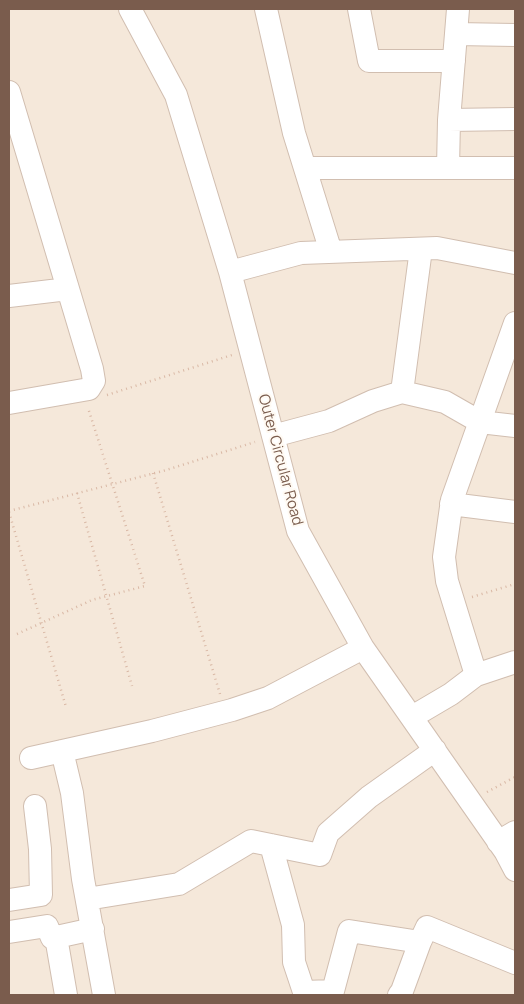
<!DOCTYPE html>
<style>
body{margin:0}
#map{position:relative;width:524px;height:1004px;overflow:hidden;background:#fdf6ec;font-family:Manrope,sans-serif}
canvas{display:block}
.frame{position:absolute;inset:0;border:10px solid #7a5c4d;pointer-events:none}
</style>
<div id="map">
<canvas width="524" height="1004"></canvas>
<div class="frame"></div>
</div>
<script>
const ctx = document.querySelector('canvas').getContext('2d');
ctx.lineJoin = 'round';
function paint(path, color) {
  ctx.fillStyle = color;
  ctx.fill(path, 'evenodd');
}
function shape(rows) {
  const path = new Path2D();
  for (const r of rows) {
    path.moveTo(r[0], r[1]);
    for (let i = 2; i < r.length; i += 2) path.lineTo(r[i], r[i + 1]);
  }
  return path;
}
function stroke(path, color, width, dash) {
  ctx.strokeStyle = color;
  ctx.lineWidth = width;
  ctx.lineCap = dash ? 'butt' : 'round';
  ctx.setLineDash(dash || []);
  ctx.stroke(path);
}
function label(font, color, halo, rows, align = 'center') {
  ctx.font = font + ' Manrope,sans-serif';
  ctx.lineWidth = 4;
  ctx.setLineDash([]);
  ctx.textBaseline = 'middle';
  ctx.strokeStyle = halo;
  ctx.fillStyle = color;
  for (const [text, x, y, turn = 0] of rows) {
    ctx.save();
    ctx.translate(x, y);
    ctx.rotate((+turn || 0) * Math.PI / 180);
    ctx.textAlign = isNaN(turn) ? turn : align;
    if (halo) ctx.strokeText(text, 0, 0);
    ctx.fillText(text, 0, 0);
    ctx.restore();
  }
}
paint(shape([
 [9,9,515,9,515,995,9,995]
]), '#f5e8da');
const minor = shape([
 [130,9,176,95,230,272,298,531,363,648,505,851,515,870],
 [266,9,294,133,331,252],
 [359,9,369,61,454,61],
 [456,34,515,35],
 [9,92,92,369,94,381,89,389,9,403],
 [449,120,515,119],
 [305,168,515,168],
 [448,168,449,120,458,9],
 [230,272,301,253,437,248,515,263],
 [9,296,68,289],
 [402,392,421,249],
 [273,436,329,421,373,401,402,392,445,402,480,422,515,426],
 [451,504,515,512],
 [476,675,447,581,444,557,452,500,515,323],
 [412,717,451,694,476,675,515,662],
 [62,751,72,793,83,879,104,995],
 [31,758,152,731,232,710,268,698,363,648],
 [498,842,515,832],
 [271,845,293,925,294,962,304,992,333,991,349,931,420,942,427,927,515,963],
 [87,899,179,884,251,841,320,855,328,833,369,797,435,750],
 [9,900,41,895,40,849,35,806],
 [9,932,47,926,52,938,93,929],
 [56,937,66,995],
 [399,995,402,991,420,942]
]);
stroke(minor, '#d1beb0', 24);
stroke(shape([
 [107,395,232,355],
 [153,473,220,694],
 [77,493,132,686],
 [9,511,163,471,255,442],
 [9,512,66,707],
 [472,597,515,584],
 [17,634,92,600,145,586,88,408],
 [487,792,515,777]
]), '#d9b8a5', 2.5, [1, 4]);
stroke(minor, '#fff', 22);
label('15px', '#7a5c4d', '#fffaf3', [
 ["Outer Circular Road",280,460,75]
]);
</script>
